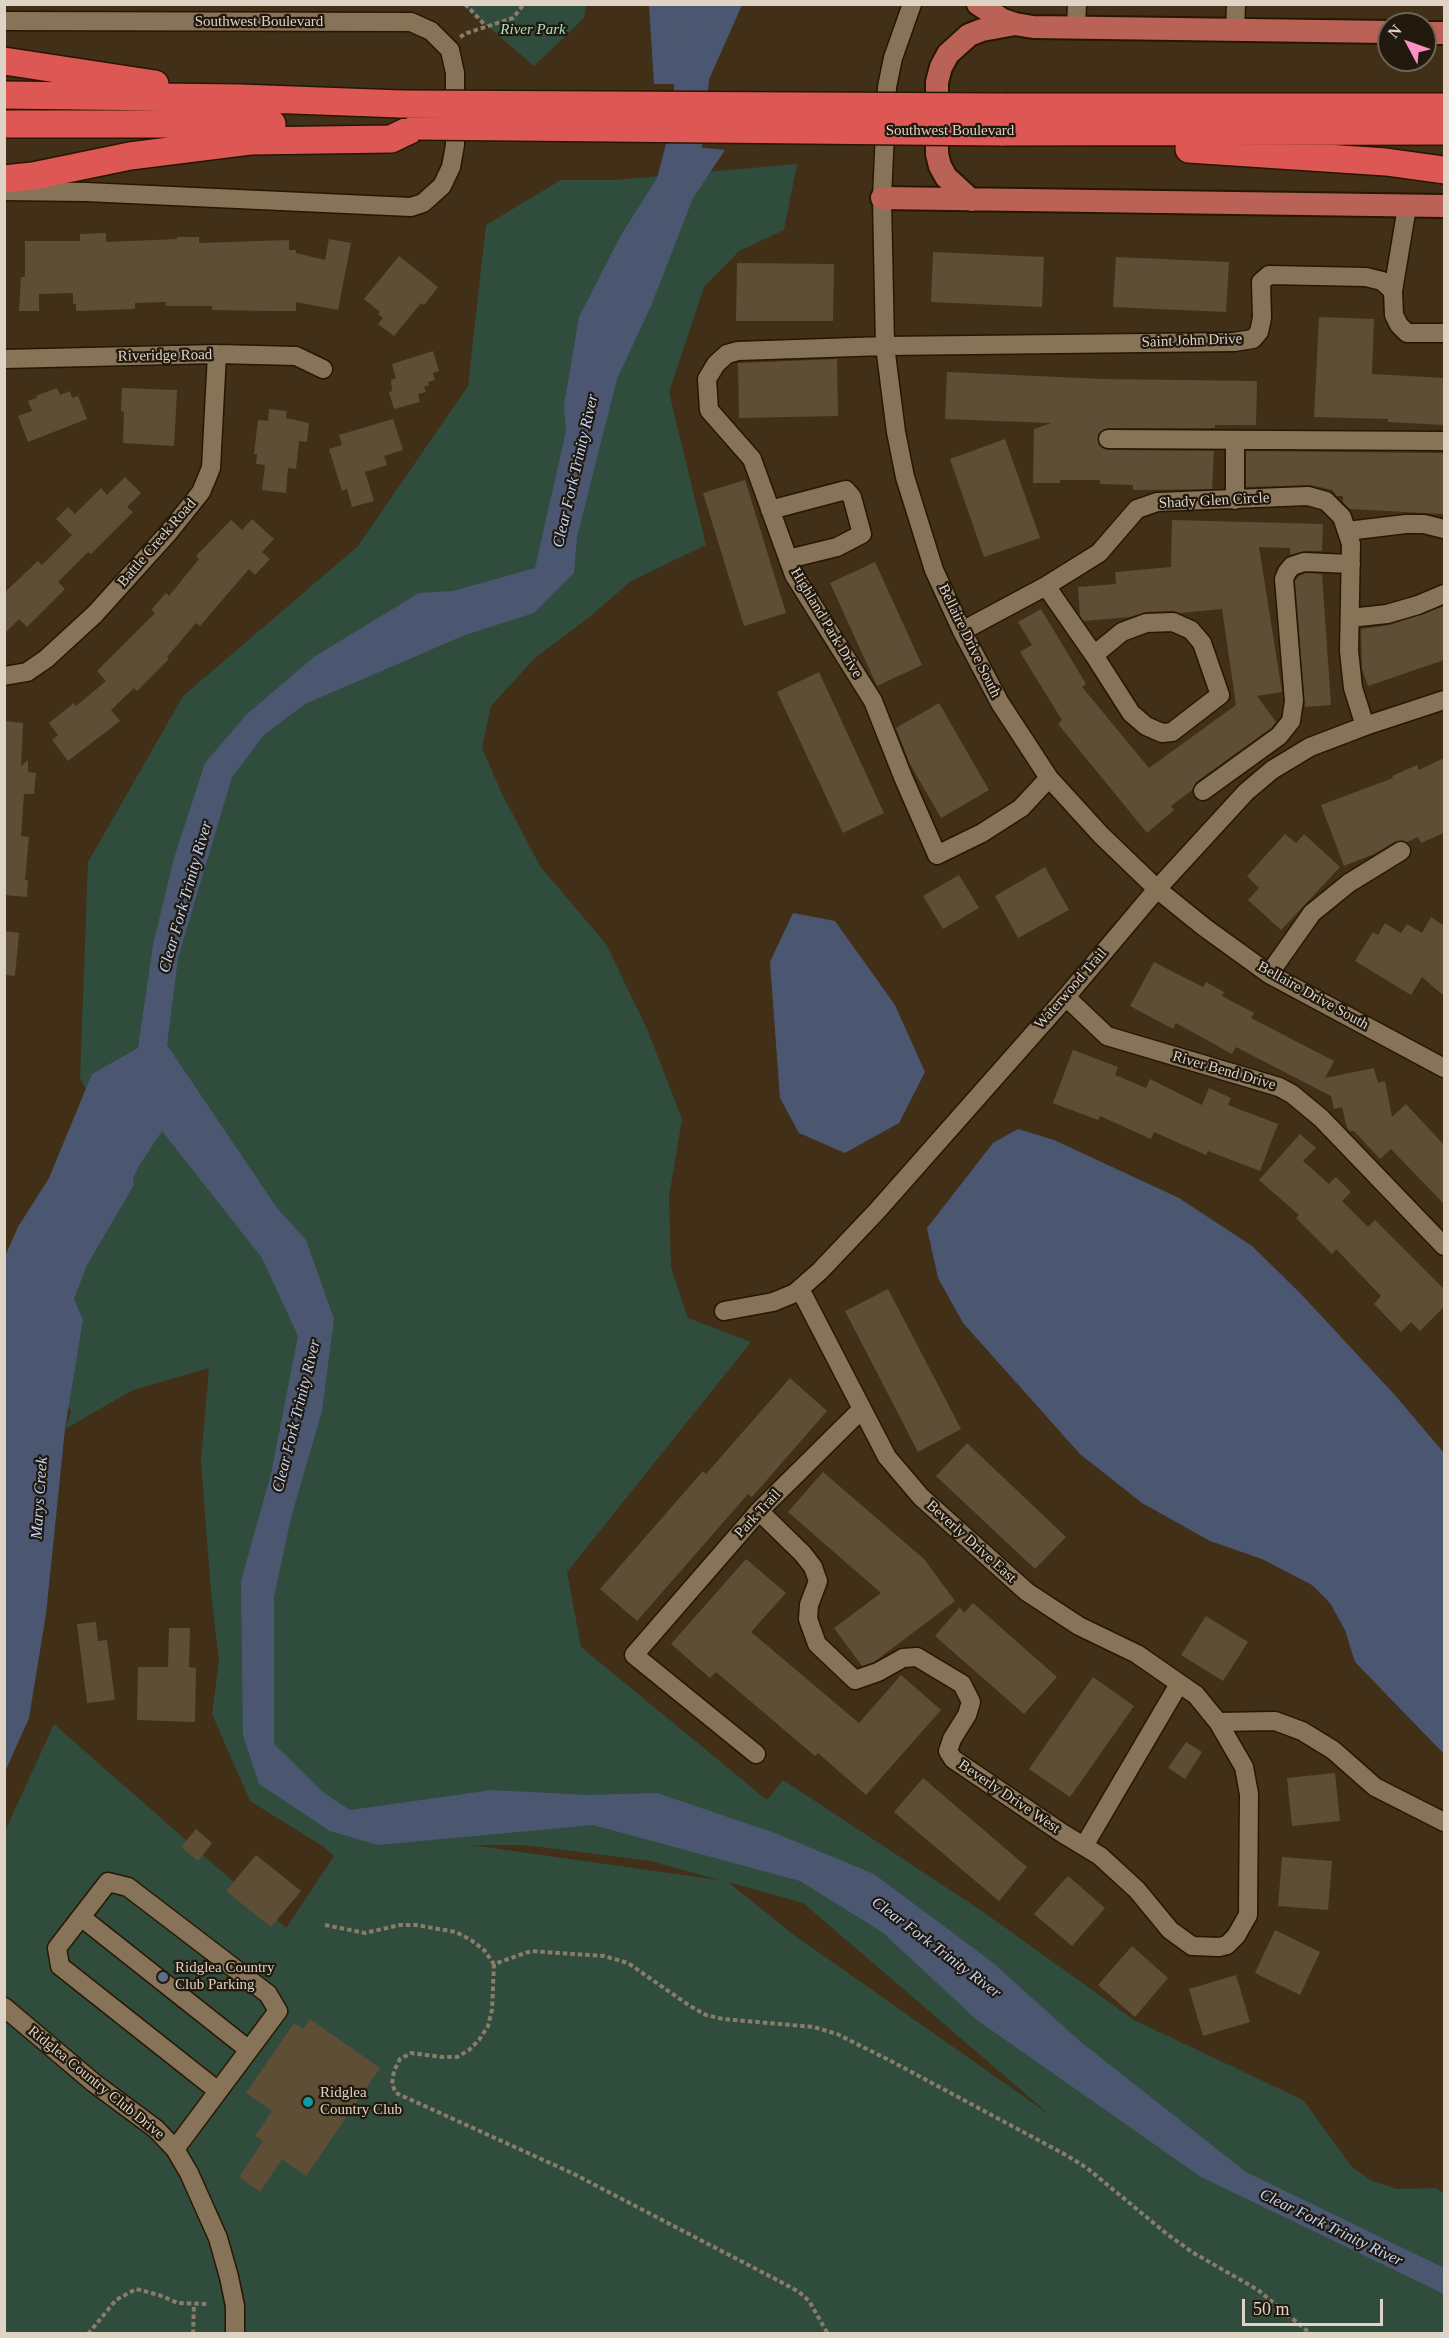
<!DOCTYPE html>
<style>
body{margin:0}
#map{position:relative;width:1449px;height:2338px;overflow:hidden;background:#412f17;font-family:Georgia,serif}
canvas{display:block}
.frame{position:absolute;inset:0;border:6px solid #ded3c5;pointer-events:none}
.north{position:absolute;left:1377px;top:12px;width:60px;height:60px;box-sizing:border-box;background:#21190e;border:2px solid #6d6357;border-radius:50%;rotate:311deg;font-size:16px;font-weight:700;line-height:24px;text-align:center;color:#ded3c5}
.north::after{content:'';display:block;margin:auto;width:21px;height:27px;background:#fb8fc6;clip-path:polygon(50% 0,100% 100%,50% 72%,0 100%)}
.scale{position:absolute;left:1242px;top:2299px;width:141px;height:27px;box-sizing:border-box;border:3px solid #ded3c5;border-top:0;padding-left:8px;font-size:18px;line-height:21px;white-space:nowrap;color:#ded3c5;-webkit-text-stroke:4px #21190e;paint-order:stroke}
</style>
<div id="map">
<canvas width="1449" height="2338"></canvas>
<div class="frame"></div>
<div class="north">N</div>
<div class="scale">50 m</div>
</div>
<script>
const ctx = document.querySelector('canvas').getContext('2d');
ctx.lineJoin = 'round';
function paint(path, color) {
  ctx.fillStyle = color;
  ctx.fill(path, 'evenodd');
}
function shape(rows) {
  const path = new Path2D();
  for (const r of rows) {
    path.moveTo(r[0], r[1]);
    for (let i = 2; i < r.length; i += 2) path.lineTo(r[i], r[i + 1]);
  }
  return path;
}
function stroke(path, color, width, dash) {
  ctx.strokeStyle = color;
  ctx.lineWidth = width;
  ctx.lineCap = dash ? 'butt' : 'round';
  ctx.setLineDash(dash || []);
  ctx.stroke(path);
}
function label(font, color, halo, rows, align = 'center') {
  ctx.font = font + ' Georgia,serif';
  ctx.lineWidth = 4.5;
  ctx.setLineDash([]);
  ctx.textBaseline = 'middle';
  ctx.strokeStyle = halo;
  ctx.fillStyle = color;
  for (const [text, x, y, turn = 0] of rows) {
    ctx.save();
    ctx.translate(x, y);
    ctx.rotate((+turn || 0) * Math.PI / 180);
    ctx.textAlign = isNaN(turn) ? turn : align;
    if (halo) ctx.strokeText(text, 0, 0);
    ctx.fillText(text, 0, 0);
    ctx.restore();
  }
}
paint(shape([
 [463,5,586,5,584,18,534,66],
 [797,164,784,230,739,251,704,287,669,392,706,545,631,581,592,615,535,658,491,706,482,748,502,794,540,866,606,944,648,1031,682,1119,669,1197,671,1267,688,1318,751,1342,567,1572,581,1647,767,1800,783,1780,982,1911,1134,2020,1303,2100,1352,2167,1372,2181,1397,2189,1436,2188,1444,2193,1444,2333,5,2334,5,1831,54,1724,286,1928,334,1856,324,1847,250,1801,212,1714,219,1662,211,1592,201,1461,209,1368,133,1390,65,1429,71,1411,45,1375,125,1164,80,1078,88,862,183,696,358,546,468,386,486,225,561,180,615,180],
 [471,1845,524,1845,651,1861,719,1880],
 [728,1882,803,1903,1050,2115,794,1935]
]), '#304c3d');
paint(shape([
 [649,5,742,5,707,84,654,84],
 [666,144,725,150,693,198,651,306,617,379,577,537,574,573,534,613,465,635,305,704,264,735,232,777,178,958,167,1045,277,1208,306,1240,334,1319,322,1411,291,1518,274,1597,274,1744,324,1793,350,1810,492,1790,587,1795,657,1793,775,1833,874,1874,992,1962,1082,2043,1246,2172,1444,2268,1444,2294,1201,2177,977,2020,882,1932,800,1881,593,1825,378,1845,330,1831,259,1784,243,1735,241,1581,271,1474,298,1336,262,1258,162,1131,139,1166,133,1178,134,1185,87,1265,74,1299,83,1320,65,1429,46,1614,29,1718,5,1772,5,1256,18,1227,49,1178,92,1074,138,1048,153,945,174,858,205,763,246,715,314,657,419,593,453,591,535,568,566,431,564,405,579,317,621,235,657,178],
 [793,913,835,921,895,1005,925,1072,899,1123,845,1153,799,1133,780,1098,770,962],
 [1018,1129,1054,1140,1179,1198,1252,1246,1300,1293,1394,1394,1444,1453,1444,1754,1355,1662,1345,1630,1330,1603,1312,1585,1262,1559,1210,1541,1142,1503,1080,1454,963,1323,938,1278,927,1228,993,1143]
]), '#4b5770');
stroke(shape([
 [673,192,682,173,700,4]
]), '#4b5770', 34);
paint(shape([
 [106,233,106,242,177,239,177,237,199,237,199,243,289,240,289,250,296,250,296,253,325,260,329,239,351,243,338,310,296,302,296,311,272,311,212,310,212,306,166,306,166,302,135,303,135,309,76,311,76,304,73,304,73,293,39,294,39,311,19,311,21,277,25,277,25,241,80,241,80,234],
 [933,252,1044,257,1042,307,931,302],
 [399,256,438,287,424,305,421,303,394,336,378,324,383,318,378,314,380,312,364,299],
 [1116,257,1229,262,1226,312,1113,307],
 [737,263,834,264,833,321,736,321],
 [1319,317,1374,319,1372,374,1444,378,1444,425,1388,422,1388,419,1314,417],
 [433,351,439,371,433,373,435,380,428,382,429,385,424,387,426,392,418,394,420,402,394,409,389,392,392,391,391,380,396,378,392,364],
 [837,359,838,416,739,418,738,363],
 [947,372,1103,379,1257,381,1256,425,1215,425,1215,428,1108,428,1098,434,1099,445,1108,450,1214,451,1212,489,1133,490,1133,485,1100,484,1100,480,1060,480,1060,483,1033,483,1034,429,1051,423,945,419],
 [57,388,60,395,70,391,72,398,78,396,87,419,28,442,18,416,32,411,28,401,37,398,36,396],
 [122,388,177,390,174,446,123,443,124,412,121,411],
 [269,409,287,411,286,418,309,423,307,442,299,441,296,469,288,468,286,493,262,490,265,465,256,464,257,454,254,454,258,420,268,421],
 [393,419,403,450,384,456,387,465,365,472,374,501,352,507,347,489,342,491,329,449,342,445,339,435],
 [1005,439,1040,538,984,557,950,459],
 [1246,451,1444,453,1443,514,1350,509,1343,502,1343,496,1337,496,1332,490,1311,485,1246,487],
 [125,477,141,493,127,507,133,512,91,554,88,552,58,582,65,589,27,627,19,619,4,634,4,593,38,561,42,565,72,535,56,519,68,507,75,514,101,488,107,495],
 [745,480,786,613,744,626,703,493],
 [252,519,274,539,262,552,270,559,255,575,249,569,200,626,196,623,167,657,169,659,137,691,134,688,111,710,120,721,68,761,52,740,58,735,49,723,74,703,76,706,106,681,97,671,155,613,151,610,166,593,169,596,199,559,196,556,231,520,242,530],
 [1172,520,1323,524,1322,551,1304,551,1290,555,1290,548,1259,547,1282,692,1257,696,1276,722,1271,728,1196,782,1192,790,1171,806,1174,810,1147,833,1058,724,1062,720,1020,652,1032,645,1018,622,1041,609,1086,684,1082,687,1149,768,1236,705,1222,609,1180,613,1173,611,1146,612,1129,617,1084,621,1080,616,1078,587,1116,584,1115,572,1171,567],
 [875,562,922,665,877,686,830,583],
 [1306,573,1322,574,1331,705,1305,707,1295,581,1299,576],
 [1444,606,1444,660,1368,686,1362,669,1361,629,1390,625],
 [819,672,884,813,843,833,777,692],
 [939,703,989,790,941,818,910,764,896,728],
 [4,721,23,723,21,766,28,760,28,772,36,773,34,794,24,794,21,836,29,837,25,880,28,880,27,897,4,895],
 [1444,758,1444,833,1421,843,1418,837,1407,842,1396,841,1374,854,1344,866,1321,805,1393,778,1392,776,1417,765,1419,770],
 [1285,834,1296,843,1304,834,1340,867,1281,930,1248,900,1259,888,1247,876],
 [1045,867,1069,910,1018,938,995,896],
 [959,875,979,908,943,929,923,896],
 [1431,917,1444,926,1444,996,1422,977,1411,995,1355,961,1373,932,1378,935,1385,923,1401,933,1407,924,1422,933],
 [4,931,19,933,15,976,4,975],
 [1154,962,1203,987,1206,982,1224,992,1222,996,1254,1013,1251,1018,1334,1061,1325,1078,1374,1068,1378,1083,1385,1081,1392,1117,1406,1104,1444,1145,1444,1204,1391,1149,1380,1159,1354,1131,1350,1131,1347,1128,1342,1107,1334,1109,1331,1096,1236,1047,1232,1054,1176,1023,1173,1029,1130,1006],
 [1073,1050,1118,1067,1115,1075,1146,1088,1150,1079,1202,1105,1209,1088,1231,1098,1228,1105,1278,1124,1260,1171,1208,1151,1206,1155,1154,1132,1151,1139,1100,1116,1098,1120,1053,1103],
 [1300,1134,1316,1148,1303,1161,1329,1184,1336,1177,1351,1192,1342,1201,1368,1227,1375,1220,1444,1289,1444,1307,1420,1331,1411,1322,1401,1332,1374,1304,1381,1296,1336,1249,1332,1254,1296,1218,1299,1215,1259,1180],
 [888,1289,961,1429,918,1452,845,1311],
 [790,1378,827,1411,752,1497,748,1494,637,1621,600,1589,703,1471,706,1474],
 [967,1443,1066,1537,1035,1569,936,1476],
 [823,1472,924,1559,955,1601,874,1662,862,1666,834,1628,881,1593,788,1512],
 [746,1559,786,1593,751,1632,859,1723,901,1675,941,1710,866,1795,818,1753,815,1756,716,1672,710,1678,671,1644],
 [973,1603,1057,1677,1024,1714,935,1636,960,1607,964,1613],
 [1206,1616,1248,1642,1223,1681,1181,1655],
 [96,1622,98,1641,107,1640,115,1700,87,1703,77,1624],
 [169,1628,190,1628,189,1667,196,1668,195,1722,137,1720,138,1667,168,1667],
 [1093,1677,1134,1706,1070,1797,1029,1769],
 [1186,1742,1202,1752,1185,1779,1168,1768],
 [1335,1773,1340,1821,1292,1826,1287,1778],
 [923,1778,1027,1867,999,1901,894,1812],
 [196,1829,212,1843,198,1861,181,1847],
 [256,1855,301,1891,271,1927,226,1891],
 [1282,1857,1332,1861,1328,1910,1278,1906],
 [1068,1876,1105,1908,1072,1946,1034,1914],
 [1275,1930,1320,1952,1300,1995,1255,1973],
 [1132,1946,1168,1978,1135,2017,1098,1985],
 [1236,1975,1250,2022,1203,2036,1189,1989],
 [310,2019,380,2068,306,2176,282,2159,260,2192,239,2177,263,2141,255,2136,272,2111,246,2093,294,2023,303,2029]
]), '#5f4e36');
const minor = shape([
 [912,4,893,58,887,87,882,198,885,346,896,432,905,477,934,570,962,631,1000,703,1049,778,1101,835,1157,889,1204,927,1269,974,1444,1068],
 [4,21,411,22,431,31,450,50,455,73,455,145,451,167,442,186,423,203,411,207,86,192,4,191],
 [1076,28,1077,4],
 [1235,31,1236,4],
 [1393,291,1407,207],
 [4,359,217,354,296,356,323,369],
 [1108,439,1444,441],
 [1235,440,1235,500],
 [770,510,846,490,852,497,862,534,837,547,788,559],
 [1347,531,1406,524,1424,524,1444,529],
 [1046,586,1094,655],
 [1350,618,1387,614,1418,605,1444,594],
 [1173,622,1191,630,1202,643,1220,695,1172,732,1162,733,1146,726,1131,713,1094,655,1122,632,1146,623,1173,622],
 [962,631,1046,586,1099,553,1137,509,1157,502,1308,496,1326,501,1342,517,1351,544,1349,651,1353,688,1365,726],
 [4,676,27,672,46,659,95,614,169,532,201,492,211,468,217,354],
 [1049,778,1021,808,982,833,937,855,903,777,873,701,794,575,752,459,709,410,707,379,716,364,727,354,738,351,885,346,1234,342,1253,339,1259,332,1262,318,1261,282,1269,275,1366,277,1382,281,1393,291,1394,315,1399,325,1407,333,1444,333],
 [1203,791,1279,736,1291,721,1294,701,1284,579,1287,572,1292,566,1304,562,1351,564],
 [1269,974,1312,913,1349,883,1401,851],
 [1066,997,1107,1036,1279,1087,1292,1094,1321,1118,1444,1246],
 [724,1311,773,1302,795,1293,820,1271,877,1211,1066,997,1157,889,1246,792,1272,770,1310,747,1365,726,1444,700],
 [759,1511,803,1554,813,1567,818,1581,809,1605,808,1619,817,1644,855,1680,878,1672,903,1658,917,1657,962,1684,971,1702,967,1715,952,1739,948,1751,953,1759,1062,1833,1100,1856,1137,1890,1170,1930,1192,1946,1219,1947,1227,1945,1236,1936,1248,1915,1249,1794,1244,1767,1218,1722,1196,1695,1137,1654,1079,1626,1027,1592,921,1497,887,1457,800,1289],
 [1218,1722,1275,1721,1302,1731,1333,1750,1375,1787,1444,1822],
 [756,1754,634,1655,759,1511,862,1409],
 [1084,1846,1179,1684],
 [81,1917,249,2050],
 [4,2007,94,2083,156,2129,175,2149,189,2173,218,2238,229,2277,235,2306,235,2334],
 [175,2149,278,2011,268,1994,128,1887,108,1882,57,1948,60,1966,218,2091]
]);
const major = shape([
 [978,4,1003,20,1015,24,1033,27,1389,32],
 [1425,33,1444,33],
 [882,198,1444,206],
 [971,200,946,177,940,166,937,154,937,82,941,67,948,54,969,35,982,30,1015,24]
]);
const highway = shape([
 [4,61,155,84],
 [4,95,239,98,401,104],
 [999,107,1444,107],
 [4,124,272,124],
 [1000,132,1444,131],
 [1189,149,1386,162,1444,170],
 [4,179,33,176,130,156,250,141,391,139,418,126]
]);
stroke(minor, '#271700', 21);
stroke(major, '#271700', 26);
stroke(highway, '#271700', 30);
stroke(shape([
 [465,4,486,26],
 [460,37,467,33,513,18,524,4],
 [325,1925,365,1933,400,1925,416,1925,456,1932,471,1940,484,1950,494,1964,531,1951,604,1956,628,1963,690,2006,706,2015,723,2019,814,2027,837,2034,891,2061,1066,2155,1087,2168,1167,2234,1192,2252,1258,2290,1311,2334],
 [494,1964,492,2010,488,2026,479,2040,469,2050,457,2057,441,2057,411,2053,400,2059,394,2071,392,2084,396,2093,572,2173,781,2282,799,2292,809,2301,828,2334],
 [88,2334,116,2300,136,2289,159,2295,178,2303,209,2304],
 [193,2334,194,2305]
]), '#8b7c69', 4, [4.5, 3]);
stroke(minor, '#877358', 18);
stroke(major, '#bb6256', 22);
stroke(highway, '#dd5755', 27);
const highwayBridge = shape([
 [401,104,999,107],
 [418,126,1000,132]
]);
stroke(highwayBridge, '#271700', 30, []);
stroke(highwayBridge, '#dd5755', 27);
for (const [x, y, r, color] of [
 [163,1977,6,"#5c6f8a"],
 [308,2102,6,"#0f9aa8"]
]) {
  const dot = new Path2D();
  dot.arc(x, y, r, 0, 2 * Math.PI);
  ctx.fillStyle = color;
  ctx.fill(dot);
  stroke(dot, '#21190e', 2);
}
label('15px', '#ded3c5', '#21190e', [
 ["Southwest Boulevard",259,22],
 ["Southwest Boulevard",950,131],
 ["Saint John Drive",1192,341,-2],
 ["Riveridge Road",165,356,-1],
 ["Shady Glen Circle",1214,501,-3],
 ["Battle Creek Road",157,543,-49],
 ["Highland Park Drive",826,623,59],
 ["Bellaire Drive South",969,641,64],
 ["Waterwood Trail",1071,989,-49],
 ["Bellaire Drive South",1313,996,29],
 ["River Bend Drive",1224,1071,16],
 ["Park Trail",758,1514,-47],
 ["Beverly Drive East",971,1542,42],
 ["Beverly Drive West",1009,1797,34],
 ["Ridglea Country Club Drive",96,2083,39]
]);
label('italic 15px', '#a9e2c2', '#21190e', [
 ["River Park",533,30]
]);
label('15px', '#ded3c5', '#21190e', [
 ["Ridglea Country",175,1968],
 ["Club Parking",175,1985],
 ["Ridglea",320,2093],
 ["Country Club",320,2110]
], 'left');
label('italic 16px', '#c2d5fd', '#21190e', [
 ["Clear Fork Trinity River",576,471,-77],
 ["Clear Fork Trinity River",186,897,-74],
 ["Clear Fork Trinity River",297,1416,-76],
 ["Marys Creek",40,1498,-86],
 ["Clear Fork Trinity River",936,1948,37],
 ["Clear Fork Trinity River",1331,2228,26]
]);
</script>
